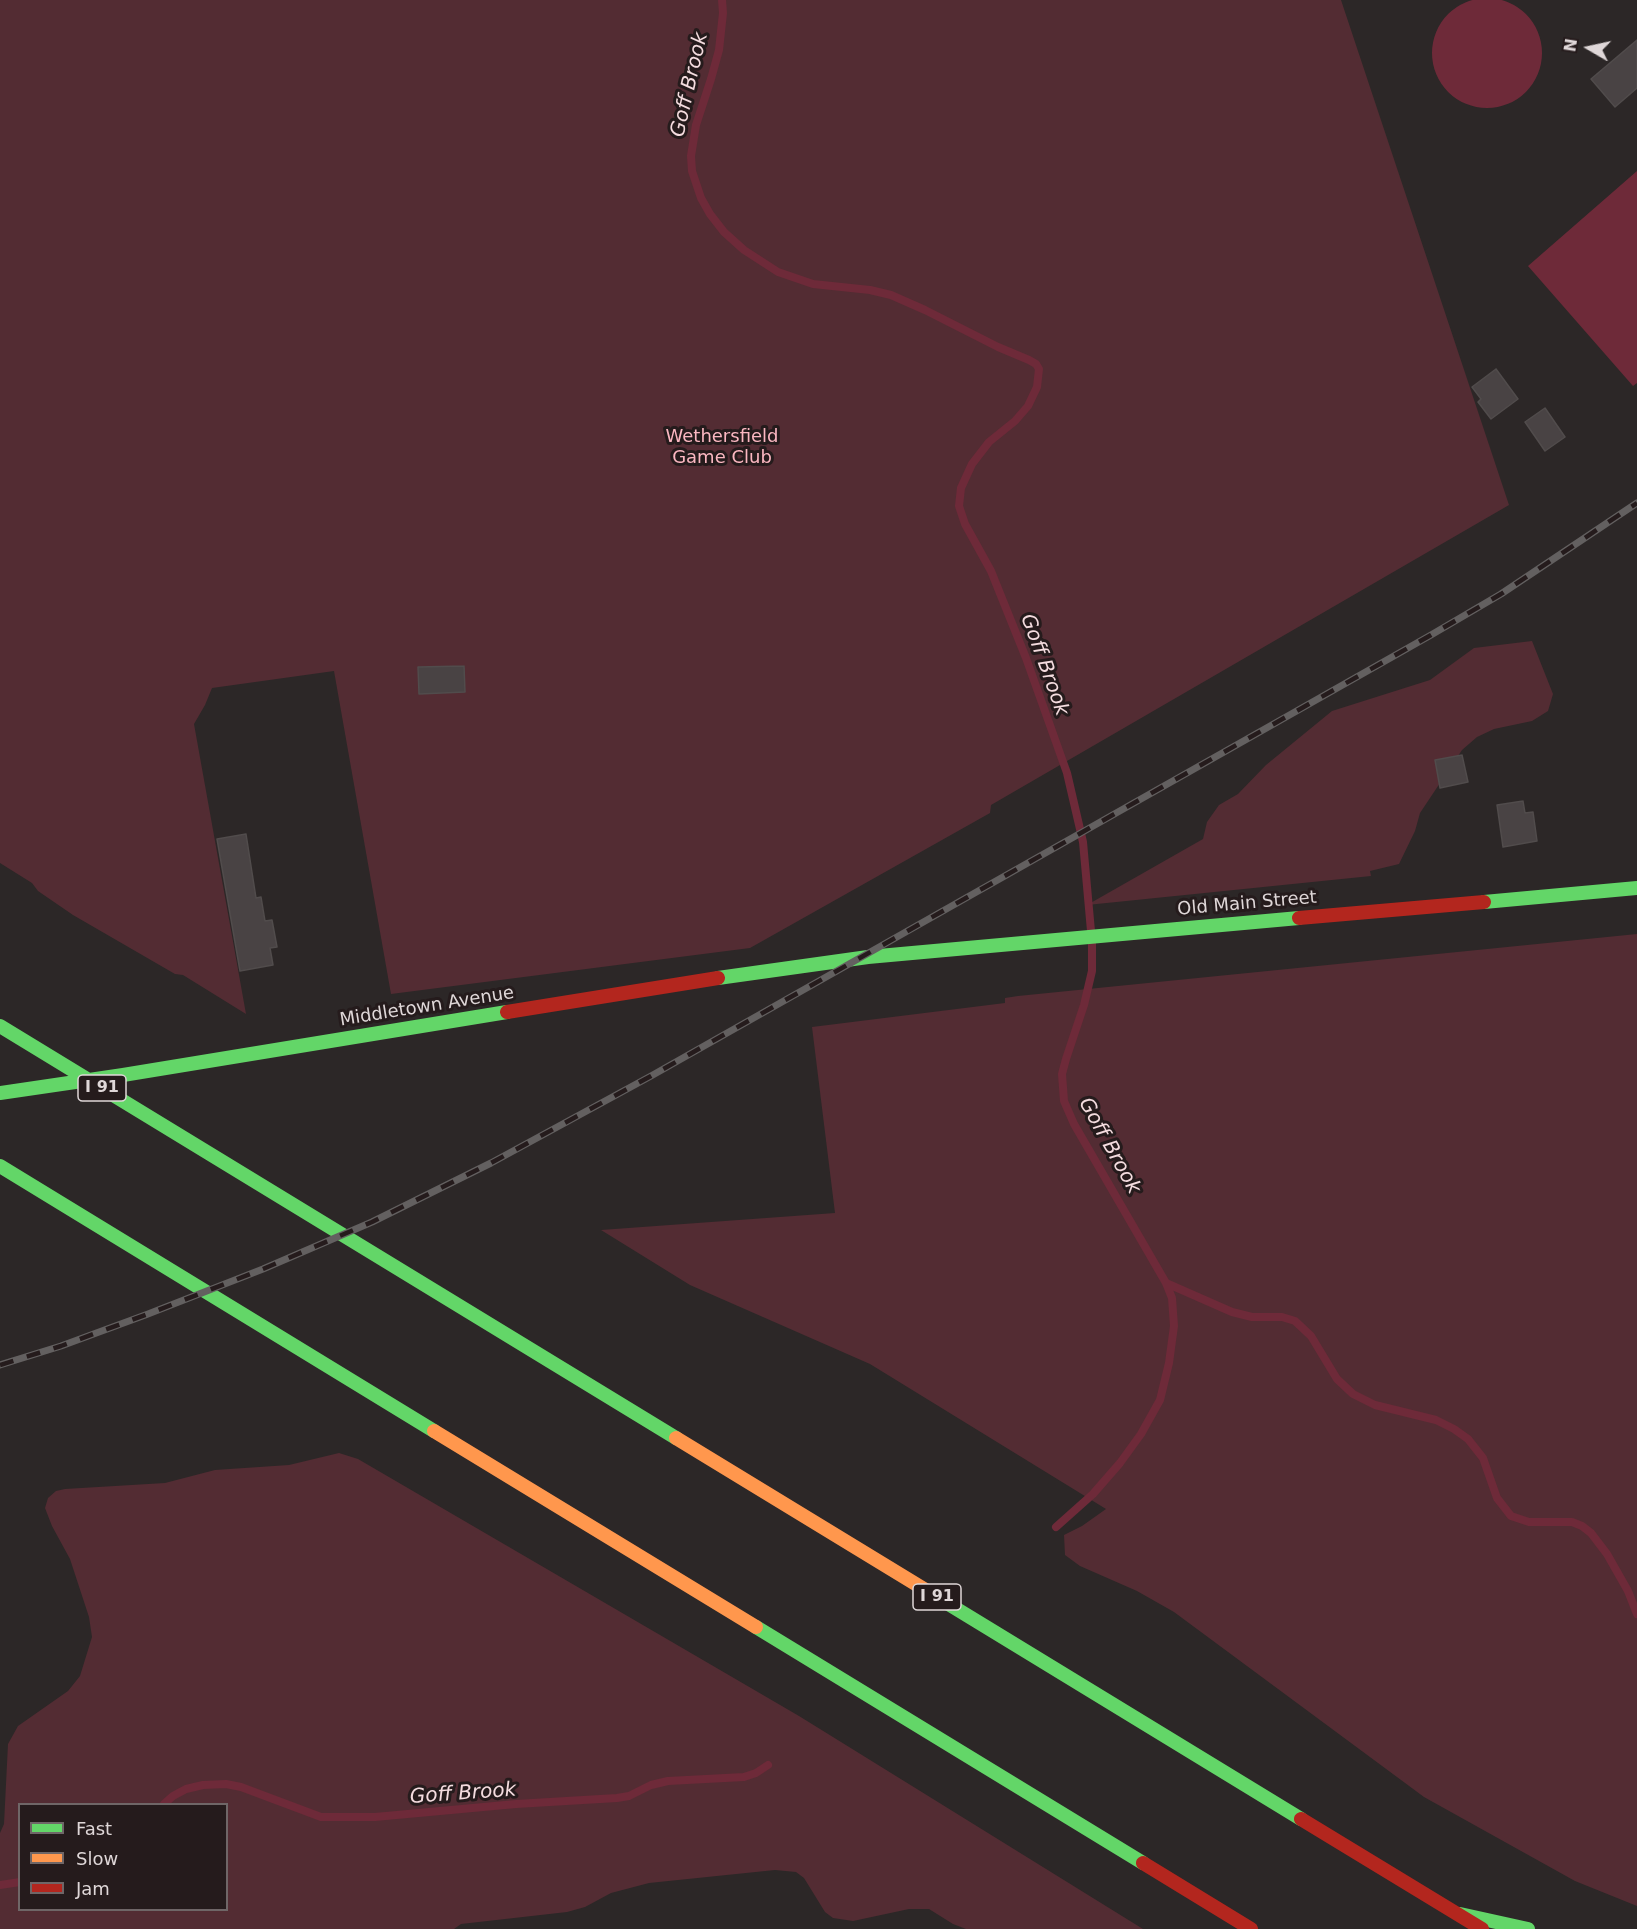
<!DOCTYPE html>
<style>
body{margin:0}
#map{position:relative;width:1637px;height:1929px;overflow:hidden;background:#2c2727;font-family:"DejaVu Sans",sans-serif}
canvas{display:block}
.legend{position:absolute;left:18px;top:1803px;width:210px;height:108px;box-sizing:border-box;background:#251b1c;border:2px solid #6f6667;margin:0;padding:8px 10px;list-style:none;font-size:18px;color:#dfd7d8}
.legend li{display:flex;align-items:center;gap:12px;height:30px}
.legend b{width:30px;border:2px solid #6f6667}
.north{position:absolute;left:1559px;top:18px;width:60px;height:60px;-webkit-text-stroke:4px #251b1c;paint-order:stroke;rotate:279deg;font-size:16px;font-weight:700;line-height:24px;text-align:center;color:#dfd7d8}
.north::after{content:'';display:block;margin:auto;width:21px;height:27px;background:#dfd7d8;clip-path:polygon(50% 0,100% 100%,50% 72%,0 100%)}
</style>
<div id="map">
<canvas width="1637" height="1929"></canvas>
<ul class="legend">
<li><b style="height:8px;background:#63d668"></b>Fast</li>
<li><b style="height:8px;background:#ff974d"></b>Slow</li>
<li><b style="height:8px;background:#b3261e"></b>Jam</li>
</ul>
<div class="north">N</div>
</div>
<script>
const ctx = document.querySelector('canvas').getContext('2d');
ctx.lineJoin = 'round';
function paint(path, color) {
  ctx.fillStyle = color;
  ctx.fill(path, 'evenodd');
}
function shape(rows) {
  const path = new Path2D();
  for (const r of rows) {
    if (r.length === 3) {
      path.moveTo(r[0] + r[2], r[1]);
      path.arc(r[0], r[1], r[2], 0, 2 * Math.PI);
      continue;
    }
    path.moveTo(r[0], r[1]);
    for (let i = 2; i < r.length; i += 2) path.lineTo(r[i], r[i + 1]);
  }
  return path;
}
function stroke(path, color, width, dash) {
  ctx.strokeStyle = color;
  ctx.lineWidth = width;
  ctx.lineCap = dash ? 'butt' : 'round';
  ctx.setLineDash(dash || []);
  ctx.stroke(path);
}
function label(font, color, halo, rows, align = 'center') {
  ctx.font = font + ' "DejaVu Sans",sans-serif';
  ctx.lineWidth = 6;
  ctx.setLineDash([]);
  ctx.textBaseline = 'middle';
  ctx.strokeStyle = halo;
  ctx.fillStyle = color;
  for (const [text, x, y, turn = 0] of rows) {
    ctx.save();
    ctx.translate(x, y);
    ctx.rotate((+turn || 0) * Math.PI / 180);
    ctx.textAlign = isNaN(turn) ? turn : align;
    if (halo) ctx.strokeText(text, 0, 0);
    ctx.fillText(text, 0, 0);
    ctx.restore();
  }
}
paint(shape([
 [0,0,1341,0,1509,505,991,805,990,813,750,948,391,994,334,671,212,688,205,705,194,724,246,1014,183,975,175,974,73,915,38,891,32,883,0,863],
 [1532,641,1553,694,1548,711,1532,721,1494,729,1477,737,1462,750,1420,813,1415,831,1399,864,1370,871,1371,876,1087,905,1203,839,1207,822,1219,805,1238,794,1266,765,1332,711,1430,680,1474,648],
 [1637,934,1637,1906,1575,1881,1424,1797,1174,1612,1137,1591,1080,1566,1065,1555,1064,1535,1082,1526,1106,1509,870,1364,690,1285,601,1230,835,1213,812,1027,1005,1003,1005,998,1018,996],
 [339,1453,358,1459,799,1716,1143,1929,966,1929,953,1924,929,1909,909,1909,853,1921,833,1918,825,1912,804,1878,796,1872,775,1870,649,1883,611,1893,585,1907,567,1912,461,1924,454,1929,0,1929,0,1833,4,1824,8,1744,18,1726,68,1691,80,1676,92,1637,89,1617,70,1559,52,1526,45,1508,48,1498,56,1491,65,1489,165,1483,215,1470,289,1465],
 [20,1804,226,1804,226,1910,20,1910]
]), '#532c33');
paint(shape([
 [1487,53,55],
 [1637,171,1637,383,1633,386,1528,266]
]), '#6e2a39');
stroke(shape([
 [722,0,723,13,719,50,711,79,696,125,691,156,692,171,701,198,710,214,724,232,744,250,778,272,813,284,870,290,891,295,925,310,998,347,1029,360,1036,364,1039,369,1037,387,1028,406,1015,421,989,442,972,464,961,488,959,506,965,524,991,571,1026,658,1067,773,1083,842,1091,931],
 [1166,1283,1232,1312,1252,1317,1282,1317,1295,1321,1311,1336,1337,1379,1353,1394,1375,1405,1436,1420,1454,1429,1468,1439,1483,1458,1497,1498,1511,1516,1529,1522,1572,1522,1582,1526,1591,1533,1607,1554,1628,1591,1637,1614],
 [1056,1527,1093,1494,1120,1463,1141,1434,1160,1400,1169,1363,1174,1326,1172,1298,1166,1283,1074,1124,1064,1101,1062,1074,1066,1059,1084,1005,1092,971,1092,943],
 [164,1804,173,1796,186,1789,203,1785,226,1784,241,1787,321,1817,375,1817,516,1804,617,1798,629,1796,651,1785,668,1781,744,1777,756,1773,768,1765],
 [0,1885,20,1882]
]), '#6e2a39', 8);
const building = shape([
 [1637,40,1637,88,1615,107,1591,79,1637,40],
 [1496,369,1518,399,1491,419,1478,402,1481,399,1472,387,1496,369],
 [1545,408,1565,437,1545,451,1525,422,1545,408],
 [464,666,465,692,419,694,418,667,464,666],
 [1462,755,1468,782,1440,788,1435,760,1462,755],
 [1523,801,1525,813,1533,812,1537,841,1503,847,1497,805,1523,801],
 [246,834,256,898,261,897,265,921,272,920,277,947,270,948,273,965,240,971,217,839,246,834]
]);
paint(building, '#494344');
stroke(building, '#514c4c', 1.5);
stroke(shape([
 [1484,902,1637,888],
 [718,978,868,957,1299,918],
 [0,1026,676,1438],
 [0,1093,123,1075,507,1012],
 [0,1166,434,1431],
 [937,1597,1301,1819],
 [756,1627,1143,1863],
 [1460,1914,1528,1929]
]), '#63d668', 14);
stroke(shape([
 [434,1431,756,1627],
 [676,1438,937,1597]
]), '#ff974d', 14);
stroke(shape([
 [1299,918,1484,902],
 [507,1012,718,978],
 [1301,1819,1482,1929],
 [1143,1863,1251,1929]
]), '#b3261e', 14);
const rail = shape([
 [0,1365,61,1346,148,1314,263,1269,372,1222,491,1163,651,1076,1431,635,1501,594,1637,503]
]);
stroke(rail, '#636060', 7);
stroke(rail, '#251b1c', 4.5, [14]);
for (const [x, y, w] of [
 [102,1088,48],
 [937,1597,48]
]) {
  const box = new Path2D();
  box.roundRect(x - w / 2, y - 13, w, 26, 4.5);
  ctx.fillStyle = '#251b1c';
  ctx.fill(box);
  stroke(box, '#dfd7d8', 1.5);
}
label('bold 16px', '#dfd7d8', null, [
 ["I 91",102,1088],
 ["I 91",937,1597]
]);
label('18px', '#fbb7c1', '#251b1c', [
 ["Wethersfield",722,437],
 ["Game Club",722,458]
]);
label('18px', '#dfd7d8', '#251b1c', [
 ["Old Main Street",1247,904,-5],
 ["Middletown Avenue",427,1007,-9]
]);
label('italic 20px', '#f4dcdf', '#251b1c', [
 ["Goff Brook",690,85,-77],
 ["Goff Brook",1044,665,70],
 ["Goff Brook",1109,1146,61],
 ["Goff Brook",463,1794,-4]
]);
</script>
